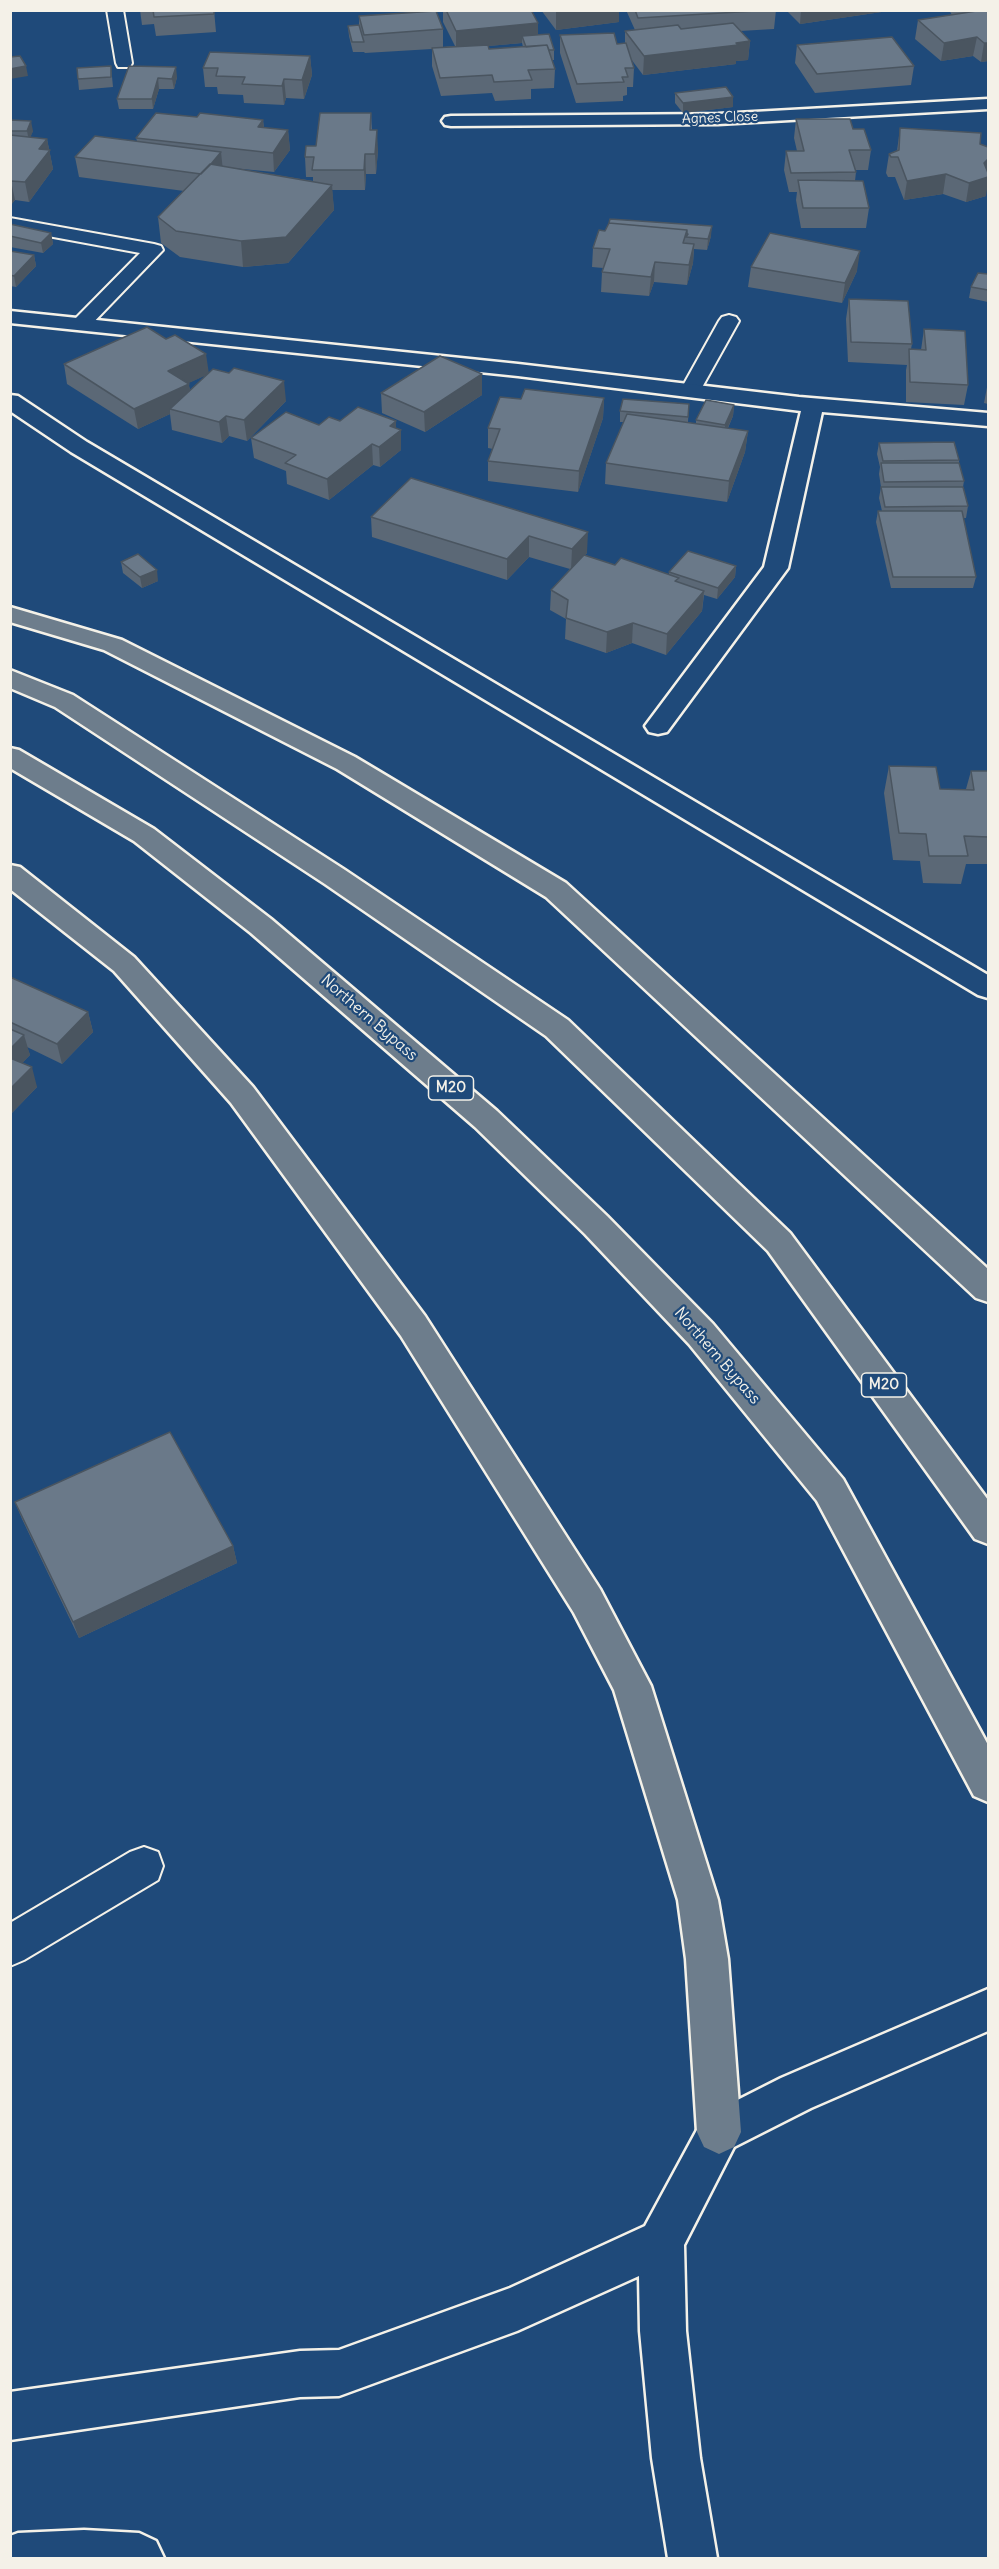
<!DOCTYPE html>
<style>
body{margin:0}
#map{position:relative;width:999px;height:2569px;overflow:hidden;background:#1f4a7a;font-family:Delius,sans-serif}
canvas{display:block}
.frame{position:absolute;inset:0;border:12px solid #f4f1e8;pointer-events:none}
</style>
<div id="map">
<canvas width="999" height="2569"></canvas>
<div class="frame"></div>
</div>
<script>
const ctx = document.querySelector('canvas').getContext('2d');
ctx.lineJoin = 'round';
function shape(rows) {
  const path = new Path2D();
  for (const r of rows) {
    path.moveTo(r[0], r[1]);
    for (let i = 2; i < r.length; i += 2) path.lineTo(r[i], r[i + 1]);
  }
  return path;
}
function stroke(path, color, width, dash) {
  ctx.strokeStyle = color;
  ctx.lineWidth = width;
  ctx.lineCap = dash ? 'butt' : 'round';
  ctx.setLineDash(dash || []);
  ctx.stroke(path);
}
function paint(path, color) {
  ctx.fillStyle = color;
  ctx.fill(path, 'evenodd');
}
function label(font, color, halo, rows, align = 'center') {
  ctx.font = font + ' Delius,sans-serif';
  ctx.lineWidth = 4.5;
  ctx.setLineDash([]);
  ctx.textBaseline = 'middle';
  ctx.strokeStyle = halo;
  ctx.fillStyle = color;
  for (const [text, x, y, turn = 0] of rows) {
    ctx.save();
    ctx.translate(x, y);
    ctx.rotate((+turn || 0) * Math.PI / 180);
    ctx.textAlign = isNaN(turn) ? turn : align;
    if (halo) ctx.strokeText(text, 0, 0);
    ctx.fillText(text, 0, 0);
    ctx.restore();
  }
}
const service = shape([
 [107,10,123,10,132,63,130,67,118,67,116,63,107,10],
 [10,218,154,244,161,246,163,250,88,328,81,330,74,328,71,324,74,320,140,253,10,229,10,218],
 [729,315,736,317,739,321,700,391,697,395,690,397,683,395,680,391,719,321,722,317,729,315],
 [144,1847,158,1852,163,1866,158,1880,24,1960,10,1966,10,1923,130,1852,144,1847]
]);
const minor = shape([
 [988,99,988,109,718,124,451,126,445,125,442,121,445,117,451,116,718,114,988,99],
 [10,311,518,364,799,397,988,413,988,426,822,412,788,568,667,732,658,734,649,732,645,726,764,567,801,411,518,376,10,323,10,311]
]);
const tertiary = shape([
 [10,395,18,396,87,442,988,975,988,998,978,995,71,452,10,411,10,395]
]);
const secondary = shape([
 [988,1989,988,2031,811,2108,734,2147,684,2245,686,2331,700,2458,717,2558,668,2558,652,2458,640,2331,639,2276,517,2331,339,2396,300,2397,10,2440,10,2392,300,2351,339,2350,510,2288,645,2226,704,2117,781,2078,988,1989],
 [84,2530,139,2533,156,2541,164,2558,10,2558,10,2536,18,2533,84,2530]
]);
const motorway = shape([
 [10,607,122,640,355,757,566,883,988,1269,988,1302,976,1298,546,897,337,769,104,650,10,622,10,607],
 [10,670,73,695,345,870,568,1020,790,1233,988,1500,988,1544,975,1539,768,1251,546,1036,325,884,55,707,10,688,10,670],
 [10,748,19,750,154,829,271,919,497,1111,607,1216,713,1324,843,1479,988,1745,988,1802,974,1796,817,1501,689,1344,585,1234,475,1127,251,933,134,841,10,768,10,748],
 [10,865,20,867,134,957,253,1087,425,1316,600,1589,651,1686,718,1900,728,1959,741,2132,734,2147,719,2154,704,2147,697,2132,686,1959,678,1900,614,1690,574,1613,401,1336,231,1103,114,971,10,889,10,865]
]);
stroke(service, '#f4f1e8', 4);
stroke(minor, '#f4f1e8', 5);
stroke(tertiary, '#f4f1e8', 5);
stroke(secondary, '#f4f1e8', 5);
stroke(motorway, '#f4f1e8', 5);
paint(service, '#1f4a7a');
paint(minor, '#1f4a7a');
paint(tertiary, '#1f4a7a');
paint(secondary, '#1f4a7a');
paint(motorway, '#6d7d8c');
paint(shape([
 [140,10,214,10,216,32,156,36,154,24,142,25],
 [443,10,531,10,538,35,554,50,554,60,552,60,555,69,554,88,531,89,531,99,495,101,492,93,441,96,432,66,432,49,365,53,364,52,353,52,349,36,348,26,359,25,359,16,443,29,443,47,455,46,443,22],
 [522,43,523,47,489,49,488,46],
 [541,10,619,10,619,22,556,30],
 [626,10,776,10,774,29,740,31,750,41,748,60,736,61,736,64,643,75,631,59,634,68,633,87,627,87,627,95,623,96,623,101,576,103,560,53,560,35,617,44,625,43,625,31,635,30],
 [786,10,895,10,800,24],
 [949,10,988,10,988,61,981,62,973,56,941,61,915,39,918,20,952,15],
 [797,45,914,66,911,85,815,93,795,63],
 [310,56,312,75,304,99,286,98,284,105,244,103,243,95,218,94,217,87,205,87,203,68],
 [111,66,113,87,79,90,78,79],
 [129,66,177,77,174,89,159,89,153,109,119,109,117,99],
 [675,93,733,97,733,107,683,113,675,103],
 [371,113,372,130,378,150,376,174,366,174,365,190,332,190,334,210,288,263,243,267,180,257,161,243,158,217,184,191,79,177,75,157,137,141,136,138,197,117,263,120,264,128,288,130,290,150,274,172,232,168,313,181,313,177,306,177,305,157,316,146],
 [796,119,853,129,871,150,868,170,855,170,856,172,855,181,869,208,866,228,801,228,796,200,797,192,789,192,784,170,786,151,797,151,794,138],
 [10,120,33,131,30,137,47,139,53,169,29,202,15,200,10,206],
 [900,128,980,144,986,196,966,202,943,194,904,200,895,177,888,177,886,173,889,154,897,151],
 [609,223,711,236,707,250,694,249,693,263,687,285,654,282,649,296,601,292,602,272,603,268,592,267,593,248,605,231],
 [10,224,51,233,53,244,43,253,10,247],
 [10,251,34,255,36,266,16,287,10,286],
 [751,267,857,271,842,303,748,287],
 [988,274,988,302,969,298,971,287],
 [849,299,912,344,911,349,921,350,924,329,968,385,964,405,906,402,906,370,907,365,848,362,846,319],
 [64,364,208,373,286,401,247,441,229,436,222,443,172,430,170,414,138,429,67,384],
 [206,375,190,390,188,383],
 [988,382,988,404,984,403],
 [381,393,482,395,425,432,382,413],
 [604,398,603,418,578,492,488,481,488,461,493,449,488,448,488,428,521,399],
 [689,404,688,422,696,424,696,420,734,405,733,416,728,428,748,431,745,452,727,502,605,484,606,463,624,422,620,422,620,411],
 [340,421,396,428,401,450,380,467,373,465,329,500,287,484,286,471,254,458,251,438],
 [879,443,959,460,959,463,964,481,963,487,968,506,966,518,963,518,976,577,973,588,891,588,876,522,878,511,882,511,879,498,881,487,879,474,880,467,877,454],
 [411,478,587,553,585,555,615,565,669,574,669,572,736,566,735,577,717,599,704,595,702,611,666,655,632,643,606,653,565,639,566,619,550,610,551,590,570,569,529,557,507,580,372,537,371,517],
 [121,562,158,581,142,588,123,573],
 [889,766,940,789,966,789,971,771,988,771,988,869,987,864,966,864,961,884,923,883,920,861,893,860,884,793],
 [10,977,88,1012,93,1032,62,1064,27,1047,30,1055,22,1063,37,1087,10,1115],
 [15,1502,233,1546,237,1563,79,1638,22,1519]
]), '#5b6876');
paint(shape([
 [565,10,619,10,619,22,556,30,556,12],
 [801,10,895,10,800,24],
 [538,23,538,42,522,36,522,43,456,49,456,31],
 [977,37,973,56,941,61,944,43],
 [750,41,748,60,736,61,736,64,643,75,644,56],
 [984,43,988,43,988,61,981,62],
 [310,56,312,75,304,99,302,80],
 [26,66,28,76,10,79,10,69],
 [176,67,177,77,174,89,172,79],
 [158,78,159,89,153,109,152,99],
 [284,79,286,98,284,105,282,86],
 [733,97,733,107,683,113,683,103],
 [263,120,265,139,258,127],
 [31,121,33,131,29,141,27,131],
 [288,130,290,150,274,172,273,153],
 [377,130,378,150,376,174,375,154],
 [47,139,53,169,29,202,25,182,39,149],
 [221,152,223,171,203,174],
 [365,154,366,174,365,190,364,170],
 [988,159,988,183,986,196,966,202,969,183,984,163],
 [946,174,943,194,904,200,907,181],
 [11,181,15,200,10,206,10,182],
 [332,185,334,210,288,263,243,267,241,241],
 [712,226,711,236,707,250,708,239],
 [51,233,53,244,43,253,41,243],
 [694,244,693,263,687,285,689,265],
 [860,251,857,271,842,303,845,283],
 [34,255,36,266,16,287,14,276],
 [655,262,654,282,649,296,651,277],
 [206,354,209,374,171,391,168,371],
 [482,374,482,395,425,432,424,412],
 [284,381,286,401,247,441,244,420],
 [189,384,192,404,170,409,170,414,138,429,134,409],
 [604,398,603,418,578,492,579,471],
 [734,405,733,416,724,436,725,425],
 [226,416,229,436,222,443,219,422],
 [396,421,396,433,401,430,401,450,380,467,379,447,390,426],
 [748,431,745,452,727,502,729,481],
 [372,444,373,465,329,500,327,479],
 [588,532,587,553,571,570,572,549],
 [529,536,529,557,507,580,507,559],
 [736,566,735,577,717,599,718,588],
 [157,570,158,581,142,588,140,577],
 [704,591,702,611,666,655,667,634],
 [633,623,632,643,606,653,607,632],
 [88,1012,93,1032,62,1064,57,1044],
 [24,1035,30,1055,11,1075,10,1049],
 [32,1067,37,1087,10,1115,10,1089],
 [233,1546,237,1563,79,1638,73,1622]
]), '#4a5560');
const building = shape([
 [153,10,214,10,214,14,154,17,153,10],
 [446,10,531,10,538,23,456,31,446,10],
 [635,10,772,10,638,18,635,10],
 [983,10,988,10,988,43,984,43,977,37,944,43,918,20,983,10],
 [436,11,443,29,364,35,359,16,436,11],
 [733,23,750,41,736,43,738,45,644,56,625,31,678,25,681,29,733,23],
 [359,25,364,42,352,42,348,26,359,25],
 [614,33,617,44,626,43,634,68,625,68,628,77,622,77,624,82,577,84,560,35,614,33],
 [549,34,554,50,549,50,547,45,526,47,522,36,549,34],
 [892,37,914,66,817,74,797,45,892,37],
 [488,45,489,49,547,45,555,69,528,70,532,80,494,82,492,75,440,78,432,48,488,45],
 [210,52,310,56,302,80,284,79,282,86,242,84,245,77,216,76,218,68,203,68,210,52],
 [20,56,26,66,10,69,10,57,20,56],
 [111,66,111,77,78,79,77,68,111,66],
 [129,66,176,67,172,79,158,78,152,99,117,99,129,66],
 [726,87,733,97,683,103,675,93,726,87],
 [156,113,197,117,200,113,263,120,258,127,288,130,273,153,136,138,156,113],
 [320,113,371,113,370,130,377,130,375,154,365,154,364,170,312,170,314,157,305,157,306,146,316,146,320,113],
 [796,119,850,119,853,129,864,129,871,150,849,150,856,172,791,173,786,151,804,151,796,119],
 [10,120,31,121,27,131,10,131,10,120],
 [900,128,981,133,980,144,988,147,988,159,984,163,988,173,988,177,969,183,946,174,907,181,898,157,891,157,889,154,899,150,900,128],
 [10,135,47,139,39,149,50,150,25,182,11,181,10,182,10,135],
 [95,136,221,152,211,164,201,174,75,157,95,136],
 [210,164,332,185,286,237,241,241,176,231,158,217,210,164],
 [798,180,863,181,869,208,803,208,798,180],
 [610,219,712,226,708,239,686,237,688,234,687,234,687,230,609,223,610,219],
 [609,223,687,230,683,243,694,244,689,265,655,262,651,277,602,272,610,249,593,248,599,230,605,231,609,223],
 [10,224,51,233,41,243,10,236,10,224],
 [770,233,860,251,845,283,751,267,770,233],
 [10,251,34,255,14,276,10,275,10,251],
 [978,273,988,274,988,290,971,287,978,273],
 [849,299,908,301,912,344,851,342,849,299],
 [147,327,166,339,175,335,206,354,168,371,189,384,134,409,64,364,147,327],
 [924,329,965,331,968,385,910,382,909,349,926,350,924,329],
 [440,356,482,374,424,412,381,393,440,356],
 [234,368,284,381,244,420,226,416,219,422,170,409,213,369,229,373,234,368],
 [525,389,604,398,579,471,488,461,500,429,488,428,500,397,521,399,525,389],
 [623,399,689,404,688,417,620,411,623,399],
 [706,400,734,405,725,425,696,420,706,400],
 [358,407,396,421,390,426,401,430,379,447,372,444,327,479,285,463,296,455,251,438,286,412,319,425,329,417,340,421,358,407],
 [627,414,748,431,729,481,606,463,627,414],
 [954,442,959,460,883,461,879,443,954,442],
 [881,463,959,463,964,481,884,482,881,463],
 [411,478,588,532,572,549,529,536,507,559,371,517,411,478],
 [881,487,963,487,968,506,885,507,881,487],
 [878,511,962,511,976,577,893,577,878,511],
 [688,551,736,566,718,588,669,572,688,551],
 [138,554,157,570,140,577,121,562,138,554],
 [584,555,615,565,621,558,679,578,675,581,704,591,667,634,633,623,607,632,566,618,568,600,551,590,584,555],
 [889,766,936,767,940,789,974,790,971,771,988,771,988,837,964,836,968,856,929,856,926,834,899,833,889,766],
 [10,977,88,1012,57,1044,10,1022,10,977],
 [10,1029,24,1035,10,1049,10,1029],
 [10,1058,32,1067,10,1089,10,1058],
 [170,1432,233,1546,73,1622,15,1502,170,1432]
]);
paint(building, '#6a7989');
stroke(building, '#4a5560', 1.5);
label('14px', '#f4f1e8', '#1f4a7a', [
 ["Agnes Close",720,118,-2]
]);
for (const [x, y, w] of [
 [451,1088,45],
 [884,1385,45]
]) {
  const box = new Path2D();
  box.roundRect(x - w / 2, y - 12, w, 24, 4.5);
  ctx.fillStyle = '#1f4a7a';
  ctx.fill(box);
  stroke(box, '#f4f1e8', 1.5);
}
label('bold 15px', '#f4f1e8', null, [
 ["M20",451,1088],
 ["M20",884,1385]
]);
label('16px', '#f4f1e8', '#1f4a7a', [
 ["Northern Bypass",369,1018,41],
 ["Northern Bypass",717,1356,49]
]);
</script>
